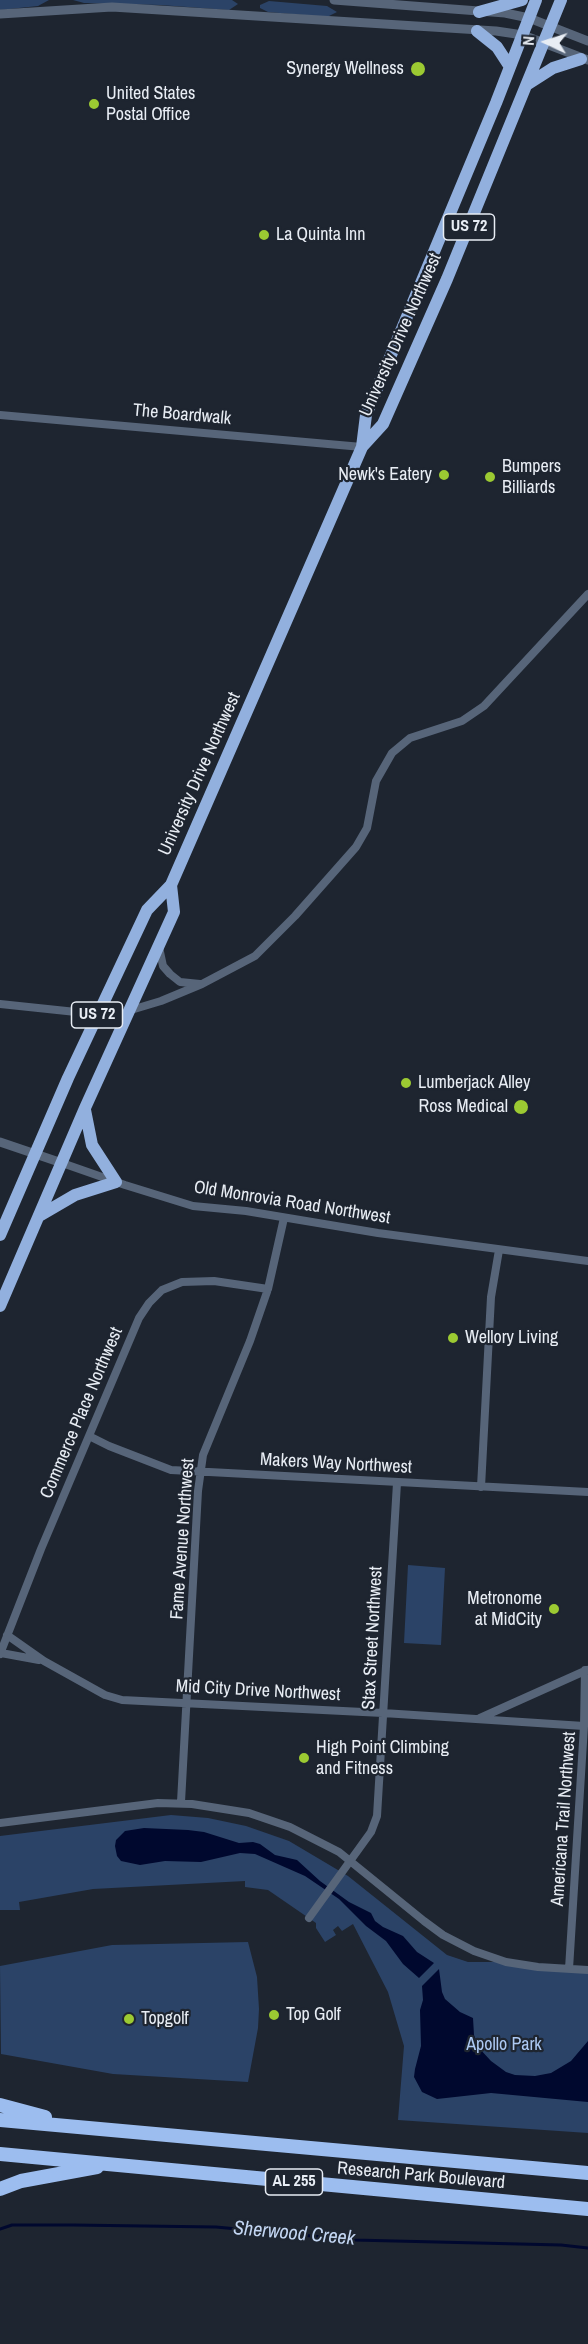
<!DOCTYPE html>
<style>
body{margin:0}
#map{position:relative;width:588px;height:2344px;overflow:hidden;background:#1e2530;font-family:"Archivo Narrow",sans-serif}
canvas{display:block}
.north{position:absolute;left:516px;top:12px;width:60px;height:60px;-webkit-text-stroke:4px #1e2530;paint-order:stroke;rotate:274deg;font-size:16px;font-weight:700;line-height:24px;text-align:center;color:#e8edf4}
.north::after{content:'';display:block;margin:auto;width:21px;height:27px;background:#e8edf4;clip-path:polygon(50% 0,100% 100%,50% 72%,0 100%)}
</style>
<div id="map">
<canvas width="588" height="2344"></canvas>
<div class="north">N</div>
</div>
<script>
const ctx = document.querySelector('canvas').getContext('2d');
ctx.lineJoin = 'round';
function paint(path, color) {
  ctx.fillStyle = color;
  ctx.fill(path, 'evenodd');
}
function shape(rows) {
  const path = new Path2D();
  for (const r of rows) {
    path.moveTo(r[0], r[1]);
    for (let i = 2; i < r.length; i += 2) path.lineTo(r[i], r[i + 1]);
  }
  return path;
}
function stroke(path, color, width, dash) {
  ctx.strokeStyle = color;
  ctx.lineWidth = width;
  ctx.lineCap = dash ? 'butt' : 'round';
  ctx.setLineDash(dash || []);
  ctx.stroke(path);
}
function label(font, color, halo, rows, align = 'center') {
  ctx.font = font + ' "Archivo Narrow",sans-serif';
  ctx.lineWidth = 4.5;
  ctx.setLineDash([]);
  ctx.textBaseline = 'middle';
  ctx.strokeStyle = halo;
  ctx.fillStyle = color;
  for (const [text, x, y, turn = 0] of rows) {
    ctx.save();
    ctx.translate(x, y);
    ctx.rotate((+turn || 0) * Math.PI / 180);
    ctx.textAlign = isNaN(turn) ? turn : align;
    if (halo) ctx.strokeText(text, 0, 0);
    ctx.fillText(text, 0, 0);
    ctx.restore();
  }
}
paint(shape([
 [0,0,49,0,38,6,0,10],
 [73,0,232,0,238,4,229,10,160,5,84,3],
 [269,1,327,6,337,12,327,17,268,12,260,8,260,5],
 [408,1565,445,1568,441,1645,404,1643],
 [171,1815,208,1818,246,1826,289,1841,348,1876,447,1955,468,1962,506,1962,588,1970,588,2133,398,2120,404,2046,388,1992,353,1924,342,1931,338,1926,333,1930,336,1935,325,1942,316,1928,316,1923,268,1890,245,1887,245,1881,93,1889,19,1902,20,1910,0,1910,0,1836],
 [248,1942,257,1977,259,2009,258,2028,248,2082,113,2074,1,2054,0,1966,112,1945]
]), '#2b4367');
paint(shape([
 [144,1828,188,1830,204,1832,239,1843,253,1842,260,1844,275,1855,297,1860,320,1881,349,1902,371,1913,375,1921,383,1927,403,1936,417,1952,434,1963,419,1978,403,1964,386,1941,366,1926,339,1899,305,1876,255,1854,240,1853,201,1862,165,1861,140,1865,121,1861,117,1856,115,1846,116,1840,125,1831],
 [439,1969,442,1992,445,1999,460,2012,473,2018,474,2035,479,2048,491,2061,506,2072,515,2075,535,2076,551,2073,571,2061,588,2041,588,2102,491,2093,437,2099,422,2092,414,2077,415,2069,421,2046,420,2010,423,2000,422,1986]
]), '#00082e');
stroke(shape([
 [0,2229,12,2225,73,2225,216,2227,354,2240,561,2245,588,2248]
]), '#00082e', 3);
stroke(shape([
 [0,415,362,447],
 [159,947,163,966,170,974,180,982,200,984],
 [0,1004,76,1012,96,1018],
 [131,1010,161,1001,202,984,255,956,295,916,356,847,367,828,376,781,392,753,410,738,462,721,484,706,588,594],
 [62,1163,125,1185,193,1206,246,1211,378,1233,588,1261],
 [89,1436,109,1446,171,1470,588,1492],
 [481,1487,491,1297,499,1250],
 [7,1635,44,1661,105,1695,122,1700,383,1713,584,1726],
 [1,1653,39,1660],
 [0,1654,41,1549,139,1318,149,1303,162,1290,182,1282,214,1281,268,1289],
 [480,1718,587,1670],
 [181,1802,198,1491,203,1455,250,1341,268,1289,284,1218],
 [0,1823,158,1803,192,1804,249,1813,290,1827,339,1852,424,1921,443,1935,474,1951,506,1962,538,1967,588,1970],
 [309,1918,371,1832,377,1816,397,1483],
 [569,1969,584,1726,585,1670]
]), '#576579', 8);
stroke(shape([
 [334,0,505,13,529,18,588,41],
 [0,14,112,7,496,31,523,35,588,60],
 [0,1142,62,1163]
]), '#576579', 9);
stroke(shape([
 [479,12,522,0],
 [477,31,497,47,510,67],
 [528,84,553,68,581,59],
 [362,447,383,424,447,279,561,0],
 [39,1216,75,1195,116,1182,92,1145,85,1110],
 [0,1235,68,1078,147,910,171,885,298,594,362,447,366,415,496,103,536,0],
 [0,1306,85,1108,174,912,171,885]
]), '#92b0de', 12);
stroke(shape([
 [0,2105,45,2117],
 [0,2120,588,2173],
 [0,2154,588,2209],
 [0,2189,21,2181,97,2167]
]), '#9cbdef', 14);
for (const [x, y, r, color] of [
 [418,69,8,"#9cca32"],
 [94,104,6,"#9cca32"],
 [264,235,6,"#9cca32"],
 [444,475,6,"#9cca32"],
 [490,477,6,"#9cca32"],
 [406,1083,6,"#9cca32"],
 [521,1107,8,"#9cca32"],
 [453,1338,6,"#9cca32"],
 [554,1609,6,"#9cca32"],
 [304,1758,6,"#9cca32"],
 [274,2015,6,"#9cca32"],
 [129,2019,6,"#9cca32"]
]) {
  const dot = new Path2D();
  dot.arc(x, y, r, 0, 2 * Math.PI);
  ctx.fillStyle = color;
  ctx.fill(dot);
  stroke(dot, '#1e2530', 2);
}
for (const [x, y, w] of [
 [469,227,51],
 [97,1015,51],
 [294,2182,57]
]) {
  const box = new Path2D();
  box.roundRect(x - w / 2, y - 13, w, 26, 4.5);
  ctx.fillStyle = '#1e2530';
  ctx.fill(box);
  stroke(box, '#e8edf4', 1.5);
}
label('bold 16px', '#e8edf4', null, [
 ["US 72",469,227],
 ["US 72",97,1015],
 ["AL 255",294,2182]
]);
label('18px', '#e8edf4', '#1e2530', [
 ["Synergy Wellness",404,69,"right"],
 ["United States",106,94],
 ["Postal Office",106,115],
 ["La Quinta Inn",276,235],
 ["Bumpers",502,467],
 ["Billiards",502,488],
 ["Newk's Eatery",432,475,"right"],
 ["Lumberjack Alley",418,1083],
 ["Ross Medical",508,1107,"right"],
 ["Wellory Living",465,1338],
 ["Metronome",542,1599,"right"],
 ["at MidCity",542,1620,"right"],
 ["High Point Climbing",316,1748],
 ["and Fitness",316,1769],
 ["Top Golf",286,2015],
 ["Topgolf",141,2019]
], 'left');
label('18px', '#e8edf4', '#1e2530', [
 ["University Drive Northwest",401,335,-66],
 ["The Boardwalk",182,415,5],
 ["University Drive Northwest",200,774,-66],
 ["Old Monrovia Road Northwest",292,1203,9],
 ["Commerce Place Northwest",82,1413,-67],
 ["Makers Way Northwest",336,1464,3],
 ["Fame Avenue Northwest",183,1539,-86],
 ["Stax Street Northwest",373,1638,-87],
 ["Mid City Drive Northwest",258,1691,3],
 ["Americana Trail Northwest",564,1819,-86],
 ["Research Park Boulevard",421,2176,5]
]);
label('18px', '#adc9f3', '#1e2530', [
 ["Apollo Park",504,2045]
]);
label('italic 20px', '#c3d6f2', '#1e2530', [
 ["Sherwood Creek",294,2234,5]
]);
</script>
